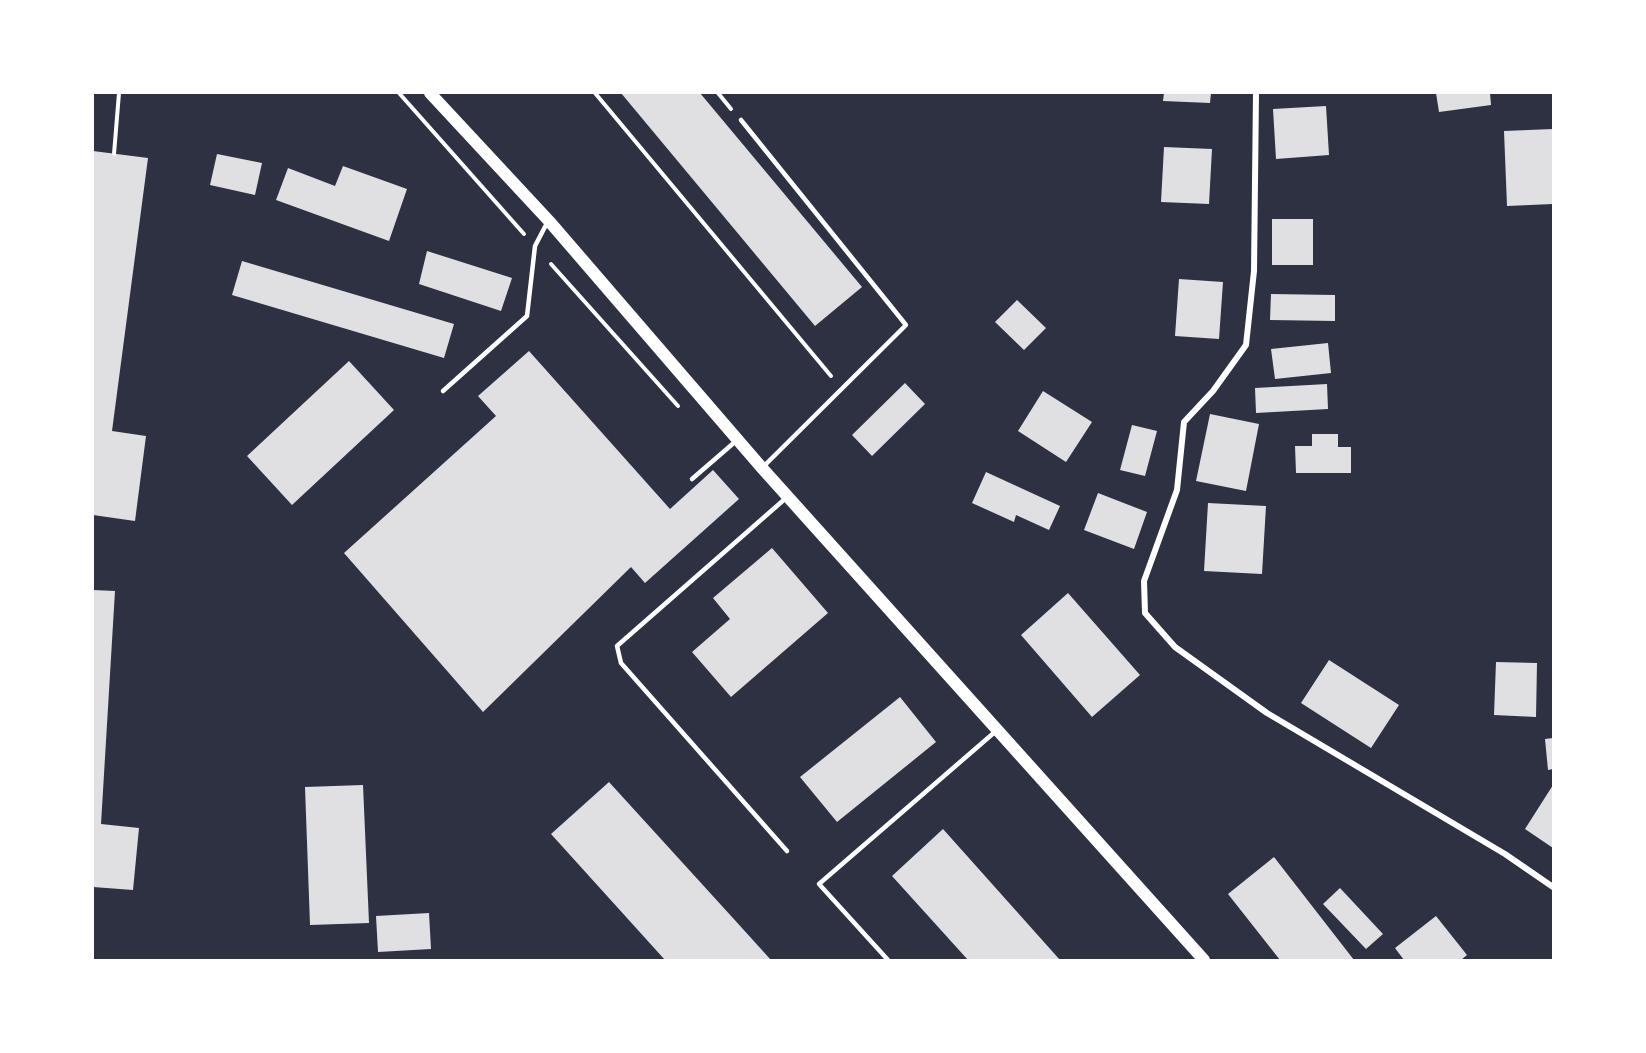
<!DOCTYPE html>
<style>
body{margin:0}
#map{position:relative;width:1646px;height:1053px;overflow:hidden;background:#2d3142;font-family:"Sofia Sans Condensed",sans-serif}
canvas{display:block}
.frame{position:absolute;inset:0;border:94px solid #fff;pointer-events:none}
</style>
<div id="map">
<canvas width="1646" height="1053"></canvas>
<div class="frame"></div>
</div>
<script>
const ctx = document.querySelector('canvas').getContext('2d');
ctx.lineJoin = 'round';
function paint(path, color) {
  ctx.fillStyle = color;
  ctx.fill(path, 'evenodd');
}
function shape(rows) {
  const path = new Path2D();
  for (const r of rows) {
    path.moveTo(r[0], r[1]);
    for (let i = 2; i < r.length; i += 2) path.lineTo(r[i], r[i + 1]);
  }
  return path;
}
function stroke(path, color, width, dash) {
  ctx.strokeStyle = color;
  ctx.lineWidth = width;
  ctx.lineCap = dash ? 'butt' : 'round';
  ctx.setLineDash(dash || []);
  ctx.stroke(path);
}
paint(shape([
 [621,93,700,93,862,287,815,326],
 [1164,93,1211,93,1210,103,1163,101],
 [1436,93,1490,93,1491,105,1439,112],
 [1326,106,1329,155,1276,159,1273,109],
 [1553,129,1553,204,1507,206,1504,131],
 [1164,147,1212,149,1209,204,1161,202],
 [93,151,148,158,112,431,146,436,135,521,93,515],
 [217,154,262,163,255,195,210,185],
 [343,166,407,189,389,241,276,200,288,168,335,186],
 [1272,219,1313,219,1313,265,1272,265],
 [427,251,512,278,501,311,419,284],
 [242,261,454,324,444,358,232,295],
 [1179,279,1223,282,1219,339,1175,336],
 [1271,294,1335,295,1335,321,1270,320],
 [1017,300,1046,328,1024,350,995,322],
 [1328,343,1331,373,1275,379,1271,349],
 [529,351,670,509,713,470,739,499,645,583,631,567,483,712,344,553,496,416,478,396],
 [349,361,394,410,292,505,247,456],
 [905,383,925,404,872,456,852,435],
 [1327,384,1328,409,1256,413,1255,388],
 [1043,391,1092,422,1066,462,1018,431],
 [1210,414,1259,424,1246,491,1196,481],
 [1132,425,1157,431,1145,476,1120,470],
 [1312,434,1338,434,1338,447,1351,447,1351,473,1296,473,1295,446,1312,446],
 [986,472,1060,506,1049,530,1016,515,1014,522,972,503],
 [1098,493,1147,512,1134,549,1084,530],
 [1208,503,1266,506,1262,574,1204,571],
 [772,548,828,613,731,697,692,652,730,619,713,598],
 [93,590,115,591,101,824,139,828,133,890,93,887],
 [1068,593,1140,675,1092,717,1021,635],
 [1329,660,1399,705,1371,748,1301,703],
 [1496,662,1537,663,1536,717,1494,715],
 [900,697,936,742,837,822,800,777],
 [1553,738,1553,769,1548,770,1545,739],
 [609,782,732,917,771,960,665,960,551,834],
 [363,785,369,923,310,925,305,787],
 [1553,785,1553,848,1525,829],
 [943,829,1060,960,968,960,892,876],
 [1274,857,1354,960,1280,960,1228,894],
 [1340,888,1383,934,1366,949,1323,904],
 [429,913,431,949,378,952,376,916],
 [1436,916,1467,955,1461,960,1404,960,1395,948]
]), '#e0e0e3');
stroke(shape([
 [399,93,524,234],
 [595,93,831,376],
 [718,93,731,109],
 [114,154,119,93],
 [551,264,678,406]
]), '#fff', 4);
stroke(shape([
 [741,120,906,325,764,466],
 [443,391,527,316,535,246,547,223],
 [692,479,736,441],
 [786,498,617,646,621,663,787,851],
 [888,960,819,884,996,731]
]), '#fff', 4.5);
stroke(shape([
 [1256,93,1254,271,1246,345,1213,391,1184,422,1177,490,1144,581,1145,613,1175,647,1267,713,1505,854,1553,887]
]), '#fff', 6);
stroke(shape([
 [430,93,549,221,762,468,1204,960]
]), '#fff', 12);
</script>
